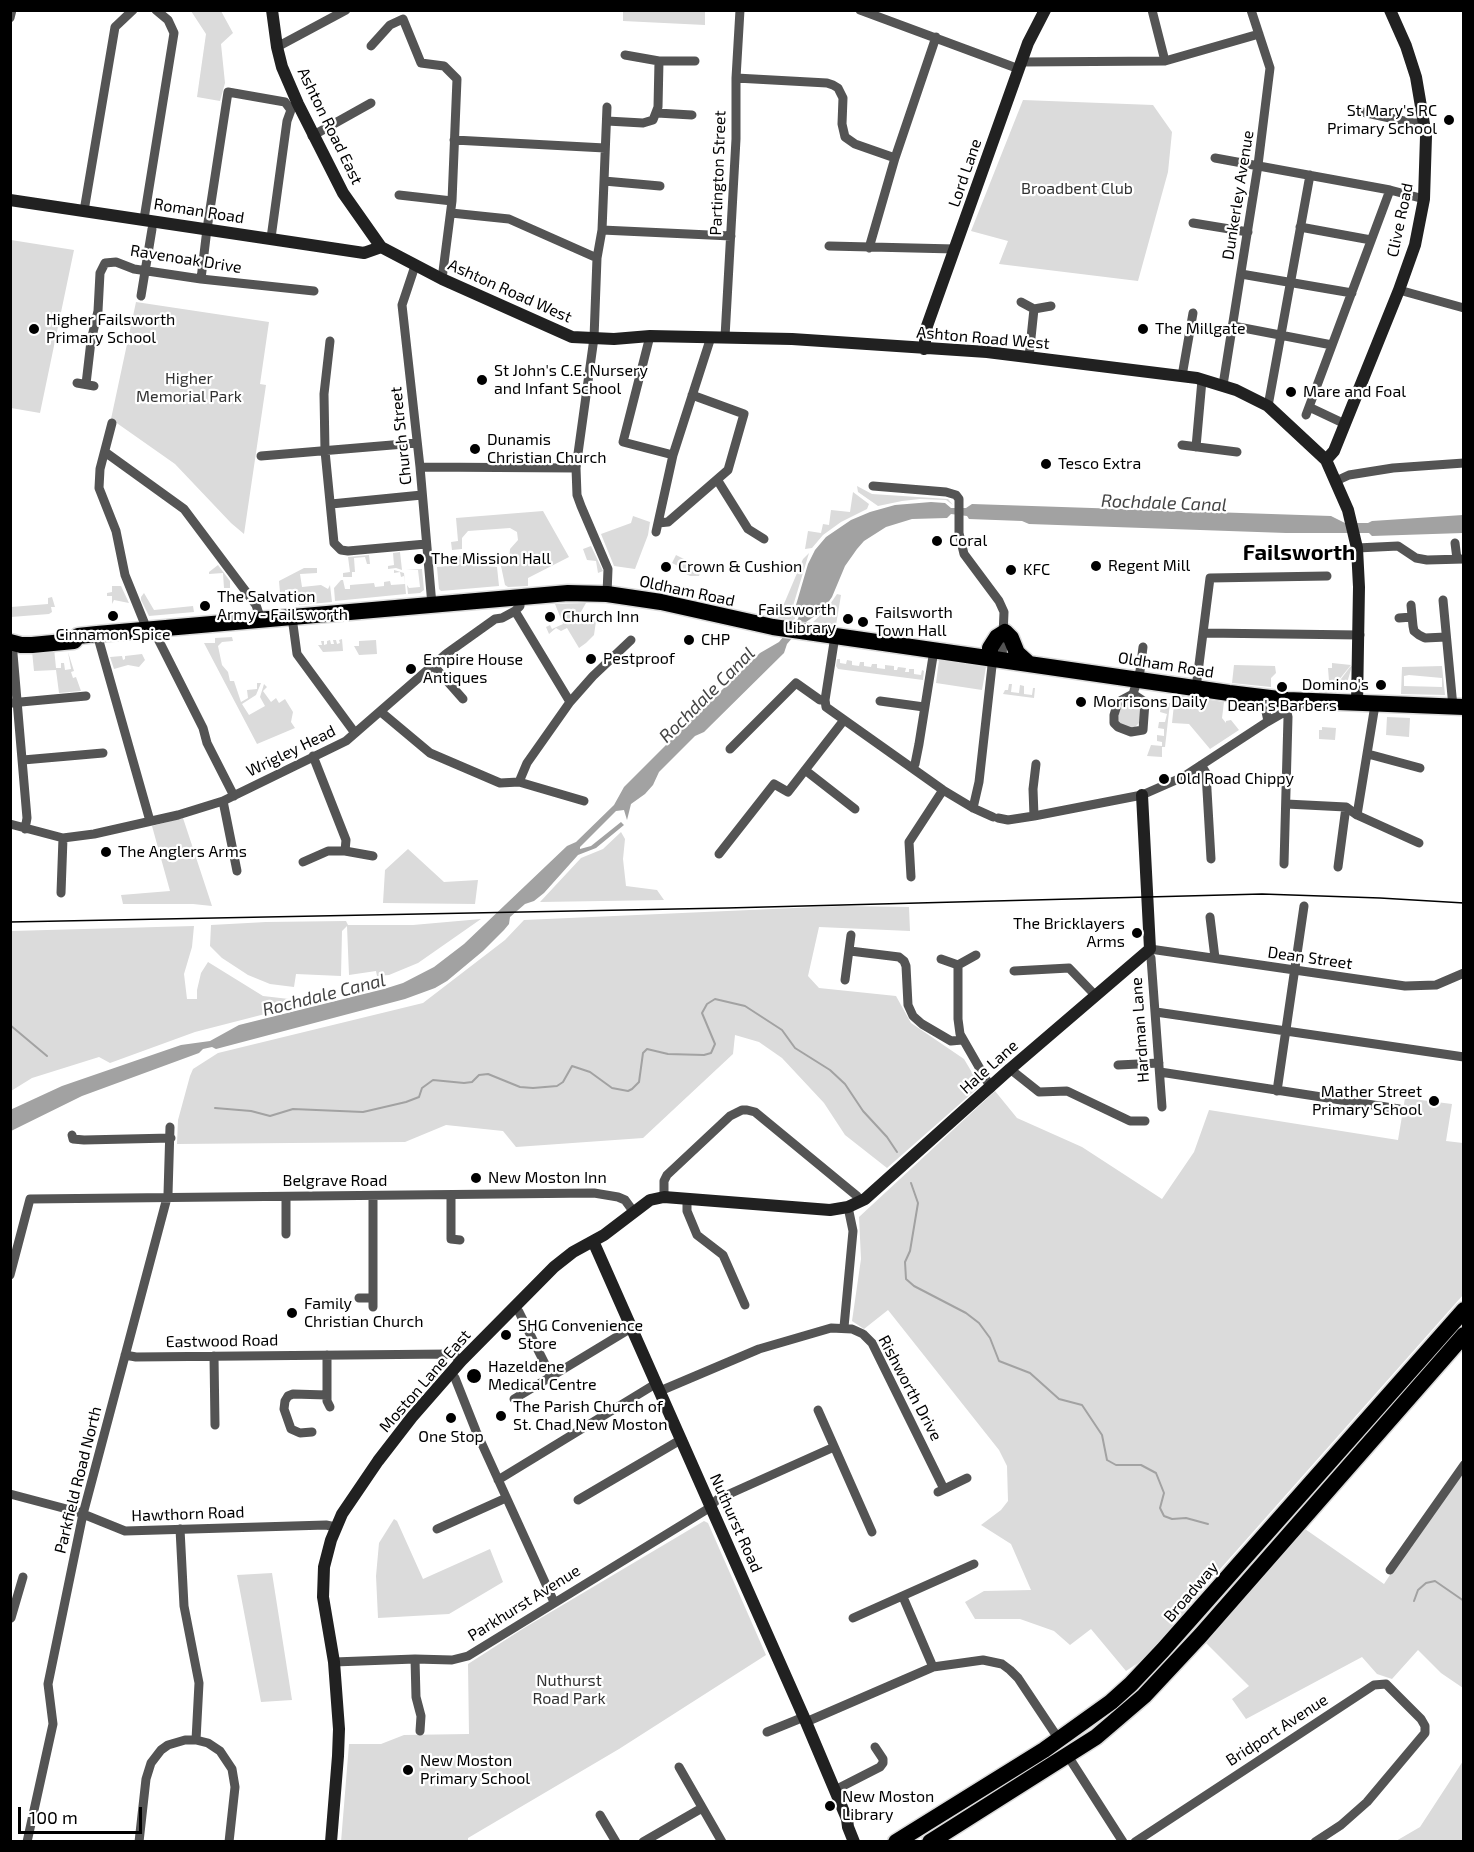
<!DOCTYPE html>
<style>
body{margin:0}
#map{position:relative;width:1474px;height:1852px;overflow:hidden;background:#fff;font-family:"Exo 2",sans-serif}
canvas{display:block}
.frame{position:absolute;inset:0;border:12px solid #000;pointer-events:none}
.scale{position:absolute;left:18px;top:1807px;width:124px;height:27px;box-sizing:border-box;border:3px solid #000;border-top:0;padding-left:8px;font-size:18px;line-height:21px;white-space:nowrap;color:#000;-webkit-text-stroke:4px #fff;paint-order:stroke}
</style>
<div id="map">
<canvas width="1474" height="1852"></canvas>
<div class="frame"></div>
<div class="scale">100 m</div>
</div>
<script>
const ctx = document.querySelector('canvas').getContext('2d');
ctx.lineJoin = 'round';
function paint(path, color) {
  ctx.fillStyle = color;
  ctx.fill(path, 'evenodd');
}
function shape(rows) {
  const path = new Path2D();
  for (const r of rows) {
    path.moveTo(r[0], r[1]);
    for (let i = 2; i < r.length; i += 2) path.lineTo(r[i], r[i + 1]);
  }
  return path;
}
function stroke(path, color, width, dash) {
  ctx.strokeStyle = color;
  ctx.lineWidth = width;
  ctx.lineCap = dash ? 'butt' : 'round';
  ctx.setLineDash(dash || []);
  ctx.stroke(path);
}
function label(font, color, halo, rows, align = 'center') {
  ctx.font = font + ' "Exo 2",sans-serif';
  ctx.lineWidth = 4.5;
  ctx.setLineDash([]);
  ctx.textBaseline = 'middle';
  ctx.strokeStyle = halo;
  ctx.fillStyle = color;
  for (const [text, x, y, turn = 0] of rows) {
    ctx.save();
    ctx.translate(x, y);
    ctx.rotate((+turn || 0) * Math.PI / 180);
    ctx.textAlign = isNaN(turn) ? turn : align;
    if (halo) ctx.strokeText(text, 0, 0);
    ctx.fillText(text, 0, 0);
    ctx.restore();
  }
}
paint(shape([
 [191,11,221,11,233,33,221,44,225,83,220,101,197,97,206,34],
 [623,11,705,11,705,25,623,21],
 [1023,100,1153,105,1172,132,1168,172,1138,281,999,264,1008,241,971,231],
 [11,240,74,250,40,413,11,408],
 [136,302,269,322,260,384,266,385,244,534,231,523,175,464,111,419],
 [857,486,872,494,948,499,953,505,946,500,920,499,902,501,878,506,858,492],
 [853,492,869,504,867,509,841,522,823,535,812,548,805,549,808,531,821,533,823,524,829,525,831,510,850,512],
 [543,511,569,557,528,578,528,586,508,587,505,585,501,566,509,559,510,549,518,540,517,532,510,528,468,531,462,538,462,549,452,550,451,542,458,541,456,518],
 [633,516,650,522,648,535,635,569,614,566,601,534,631,523],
 [591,546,603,571,598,573,596,561,587,560,583,549],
 [400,552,402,570,396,568,388,569,388,566,394,565,393,553],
 [809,553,793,606,795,619,793,620,778,618,803,559],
 [477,554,488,566,497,567,499,586,441,591,439,589,437,567,459,565,458,556],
 [369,555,370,564,367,564,365,557,354,558,355,572,352,572,352,577,343,577,343,573,350,572,348,557],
 [676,555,702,568,699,576,690,576,677,569,678,566,672,563],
 [218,565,230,581,230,588,224,588,223,573,209,574,209,572],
 [304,568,317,568,317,573,300,574,302,587,321,585,328,589,330,585,332,602,299,605,297,589,285,590,285,593,280,593,279,581],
 [422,569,424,590,420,593,408,594,407,585,409,588,420,587,418,570,406,570],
 [394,570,404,573,406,594,335,601,334,588,341,580,343,580,345,589,350,589,350,585,374,583,375,587,384,586,384,582,390,581,391,585,405,584,404,576,401,577,400,572,394,573],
 [112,586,121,586,129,603,114,600,112,604,112,596,107,596,107,593,112,592],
 [144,593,154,610,193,606,194,612,149,616,141,600,141,597],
 [837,594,841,595,836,625,813,622,826,610],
 [52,597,55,607,51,607,52,612,49,614,11,617,11,607,48,604,48,598],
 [586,603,578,617,588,617,588,620,596,621,594,635,586,643,579,648,567,628,561,631,556,628,549,634,546,627,550,625,552,629,563,624,555,604],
 [232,637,233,641,222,642,218,646,222,665,228,672,230,681,234,681,241,702,248,698,247,690,257,689,257,683,261,683,256,695,242,704,249,715,265,706,260,697,264,684,267,687,263,691,271,702,276,698,279,703,285,699,293,712,291,722,295,728,257,744,204,643,215,643,215,638],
 [342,639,343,651,323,652,318,645,322,645,321,641,324,641,324,645,327,644,327,641,330,640,331,644,334,644,333,640,336,640,337,644,340,643,339,640],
 [376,640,377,654,359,655,354,646,359,646,359,641],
 [54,648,56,668,61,668,61,663,64,663,65,670,71,669,68,652,74,671,71,672,73,678,76,677,81,691,59,693,56,670,34,671,32,651],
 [142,654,145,660,139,667,128,665,114,669,110,657,122,656,123,660,125,659,125,656],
 [837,659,840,659,840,663,846,664,847,660,852,661,852,665,859,666,860,662,864,662,864,666,871,667,872,664,877,664,877,668,885,669,885,665,894,666,894,670,897,670,898,667,906,668,905,672,909,672,909,669,914,669,914,674,921,675,922,670,924,671,923,680,838,669,836,666],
 [939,660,986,667,982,690,936,683],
 [1332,663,1351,665,1329,692,1322,691,1323,681,1329,681,1328,668,1332,668],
 [1234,665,1275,666,1276,673,1271,678,1271,687,1232,683],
 [1352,666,1347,683,1332,691,1350,667],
 [1442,666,1445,695,1401,694,1402,667],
 [1409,675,1442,678,1442,687,1404,686,1404,676],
 [1009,684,1012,684,1011,692,1019,693,1020,685,1024,686,1024,694,1032,695,1033,688,1035,688,1034,698,1003,694,1005,690,1008,690],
 [1175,695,1224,702,1222,718,1226,723,1226,721,1231,720,1239,730,1210,749,1189,724,1172,723],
 [1135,699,1142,706,1140,722,1134,728,1124,728,1118,721,1120,706,1125,700],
 [1169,703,1170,703,1165,747,1162,747,1162,757,1147,756,1151,745,1162,746,1162,742,1157,741,1157,735,1164,736,1164,729,1158,728,1159,722,1165,722,1167,714,1160,712,1161,706,1169,705],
 [1387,717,1410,718,1409,737,1386,735],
 [1322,727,1336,728,1335,740,1319,739,1319,730,1322,730],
 [183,818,212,906,193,904,123,904,121,895,170,891,152,826],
 [621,832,625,839,623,859,626,886,657,890,664,900,540,902,581,858,603,849],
 [408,849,444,882,478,880,475,904,383,903,385,870],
 [840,906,909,907,910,931,819,927,808,976,819,988,896,996,911,1023,964,1059,980,1086,887,1168,845,1135,824,1103,782,1058,759,1042,735,1035,733,1054,643,1138,516,1147,503,1131,446,1125,405,1142,177,1144,178,1120,190,1076,193,1069,218,1053,423,1003,505,940,524,920],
 [481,919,418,963,389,975,377,976,376,971,349,975,347,926,342,931,341,976,296,974,294,987,270,984,248,975,222,958,210,946,211,925,266,922,346,921,348,925,413,925],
 [194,926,192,947,184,974,187,999,197,999,197,990,201,973,208,962,263,996,289,999,296,1006,195,1032,110,1063,99,1057,32,1078,11,1091,11,931],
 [995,1091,1017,1118,1082,1147,1162,1199,1194,1152,1209,1110,1398,1140,1405,1098,1452,1104,1446,1141,1463,1143,1463,1295,1214,1576,1161,1641,1141,1661,1126,1671,1091,1629,1070,1645,1054,1631,1020,1619,975,1619,965,1602,984,1591,1031,1590,1011,1544,981,1525,1001,1510,1008,1501,1007,1466,999,1450,888,1310,864,1329,852,1321,861,1259,859,1217],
 [1463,1464,1463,1688,1441,1673,1418,1650,1392,1679,1377,1674,1362,1657,1246,1719,1232,1699,1249,1686,1206,1643,1305,1529,1384,1584],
 [394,1519,397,1521,423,1579,490,1549,503,1582,449,1614,378,1618,376,1576,379,1543],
 [704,1521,708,1523,766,1655,619,1749,468,1838,468,1841,341,1842,349,1744,381,1744,404,1735,469,1734,468,1664,524,1628],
 [272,1573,292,1700,261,1702,237,1575],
 [1463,1761,1463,1841,1396,1841,1420,1827]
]), '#dbdbdb');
paint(shape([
 [931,502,945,503,951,508,966,508,972,504,1331,516,1345,523,1368,523,1372,521,1463,515,1463,533,1372,536,1369,533,1286,533,1029,524,1022,521,969,519,967,516,951,514,947,518,912,519,886,527,864,541,857,549,845,566,832,597,822,611,806,622,787,644,784,653,704,732,695,736,659,772,653,785,645,794,631,804,627,820,624,810,616,811,580,847,580,849,591,846,621,822,624,825,596,848,578,855,544,893,534,901,525,904,510,917,509,924,504,930,483,951,447,981,435,988,405,999,216,1049,212,1047,203,1049,199,1053,82,1096,11,1131,10,1110,62,1086,181,1045,210,1041,239,1025,384,989,403,983,434,967,464,944,567,846,576,842,614,805,624,787,692,719,760,653,779,642,798,619,801,609,796,605,808,564,815,550,826,537,851,520,870,512,895,505]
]), '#a2a2a2');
stroke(shape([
 [1000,10,1002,11],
 [10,1025,47,1056],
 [215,1108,251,1111,270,1116,293,1109,363,1112,406,1102,419,1097,422,1088,433,1080,464,1083,472,1082,479,1075,488,1074,520,1087,533,1088,557,1086,563,1082,572,1066,590,1072,612,1088,628,1091,632,1089,639,1082,643,1053,647,1049,668,1054,704,1055,711,1053,715,1044,702,1013,707,1004,715,999,745,1006,782,1030,795,1048,830,1070,845,1084,863,1111,887,1137,897,1152],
 [911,1183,918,1203,910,1251,905,1262,906,1279,914,1286,966,1313,979,1323,990,1338,999,1361,1030,1373,1059,1399,1082,1405,1102,1435,1107,1460,1116,1465,1141,1465,1156,1473,1164,1493,1160,1508,1164,1516,1172,1519,1186,1518,1208,1524],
 [1414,1601,1418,1590,1426,1583,1435,1581,1464,1601]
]), '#a2a2a2', 2);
const highway = shape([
 [10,642,21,645,32,645,74,641,78,636,97,634,568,593,607,594,661,602,773,627,1229,693,1287,700,1464,707],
 [990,658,990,648,997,637,1005,632,1011,638,1017,653,1028,663],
 [896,1842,1044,1750,1111,1702,1131,1684,1163,1650,1464,1310],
 [930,1842,1096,1737,1144,1696,1201,1635,1464,1335]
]);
stroke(highway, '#dbdbdb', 19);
stroke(shape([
 [860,10,1019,69],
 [1152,10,1165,61],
 [10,18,12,10],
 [371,46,390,25,403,19,421,63,444,66,457,79,452,201,442,279],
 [277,47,346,10],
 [625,55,659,61,695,61],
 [1021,62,1165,61,1259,34],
 [736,78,827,83,833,85,838,88,843,98,842,124,845,137,855,144,895,158],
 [1353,110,1413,123,1424,123],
 [657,113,692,115],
 [607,121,643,123,653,120,658,107,659,61],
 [312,136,371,103],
 [454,140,605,148],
 [1215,158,1390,190,1424,199],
 [604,181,660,186],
 [399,195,452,201],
 [84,211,115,27,133,10],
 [451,213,509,219,597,258],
 [144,219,174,33,168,20,156,10],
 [1193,223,1248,232],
 [1300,227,1371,240],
 [602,230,731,236],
 [271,238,287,121,291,110,295,105],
 [829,246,955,249],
 [869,248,895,158,936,37],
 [415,266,402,305,420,467,432,605],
 [1241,274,1352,293],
 [201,279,207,229,228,92,285,102,291,110],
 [1399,290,1464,308],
 [141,296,152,229],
 [1021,302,1034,309],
 [1233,326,1332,345],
 [650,336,623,442,673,455],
 [725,337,736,139,736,78,740,10],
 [330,341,324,394,325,451,334,543,341,550,348,551,426,544],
 [1029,357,1034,309,1051,306],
 [1182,376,1193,313],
 [77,383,94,386],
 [86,384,91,341,98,311,100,273,105,263,116,262,134,269,201,279,314,291],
 [1223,385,1258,165,1270,68,1251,10],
 [1268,406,1310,175],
 [1309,407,1345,424],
 [1306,415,1390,190],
 [112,423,100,469,99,488,116,531,125,575,144,622,145,630],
 [1182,445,1237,452],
 [1196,447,1202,380],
 [105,452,184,509,256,605,261,620],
 [261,456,416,443],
 [420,467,576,468],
 [718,481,748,529,764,539],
 [1336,481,1349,475,1393,468,1464,463],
 [873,486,946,492,956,495,959,499,959,533,964,554,999,601,1004,612,1002,660],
 [331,504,422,495],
 [658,523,668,522,728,470,744,414,692,395],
 [656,532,673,455,711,337],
 [1455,543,1457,559],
 [1357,548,1398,546,1416,558,1427,560,1464,559],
 [607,594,608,569,581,506,577,495,576,468,594,338,597,258,602,230,607,107],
 [1443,600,1453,707],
 [1411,605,1413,626,1414,631,1419,635,1425,638,1446,637],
 [515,611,570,702],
 [292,617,297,654,355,733],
 [1399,618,1412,617],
 [156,629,157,637,203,728,207,743,234,796],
 [1204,633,1360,635],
 [97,634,150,821],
 [835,636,825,700,826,707,943,790,973,808,993,817],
 [12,642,27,818,25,829],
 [433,665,463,699],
 [1196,688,1210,578,1327,576],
 [1133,694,1145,702,1143,730,1131,732,1118,727,1114,723,1114,715,1118,702,1133,694,1140,671,1143,647],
 [1258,697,1265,707,1268,721],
 [880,701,924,707],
 [10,703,86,696],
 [381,712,430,753,500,783,519,782,584,801],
 [730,749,796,683,820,700,825,700],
 [1368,754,1420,768],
 [313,756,346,840,345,851],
 [23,760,103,753],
 [1201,765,1206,773,1211,859],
 [912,768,915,764,919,744,934,650],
 [805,770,855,809],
 [519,782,527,763,570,702,593,676,631,640],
 [223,801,237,871],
 [1286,804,1346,807,1357,815,1419,843],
 [973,808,979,782,992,666,990,658],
 [1357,815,1375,705],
 [1034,816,1033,789,1036,764],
 [998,818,1008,820,1034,816,1142,795,1183,777,1267,722,1286,711],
 [10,824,63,838,94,834,178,815,223,801,346,741,446,654,495,619,502,618,515,611,520,606,520,597],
 [719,854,774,784,788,792,844,720],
 [303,862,328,851,345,851,373,856],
 [1284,864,1288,717,1286,708],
 [1338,867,1346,807],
 [911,877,909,842,943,790],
 [61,893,63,838],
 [1210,917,1215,958],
 [1150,949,1405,986,1436,985,1464,973],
 [850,951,899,957,904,961,906,966,908,1005,913,1016,922,1024,951,1041,962,1040],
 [1146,952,1151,958,1162,1107],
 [941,959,958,965,976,955],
 [958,965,958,1019,960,1034,991,1088],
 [1014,971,1069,968,1095,995],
 [845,980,851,935],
 [1156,1012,1464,1057],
 [1118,1065,1159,1063],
 [1010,1069,1039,1092,1067,1091,1130,1121,1145,1121],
 [1160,1072,1399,1109],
 [1277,1091,1304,906],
 [72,1135,73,1139,84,1140,171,1138],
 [451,1195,451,1239,460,1240],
 [373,1196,373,1307],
 [664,1197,664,1181,667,1175,730,1116,742,1110,747,1110,755,1112,857,1196,860,1202],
 [687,1199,687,1211,697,1235,723,1255,745,1305],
 [286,1234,286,1197],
 [10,1275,30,1199,594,1193,618,1197,625,1200,633,1211],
 [359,1298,373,1298],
 [514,1307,519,1312,551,1376],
 [844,1327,853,1231,848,1207],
 [125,1355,136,1357,450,1354,455,1356,461,1361],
 [327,1355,327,1401,330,1407],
 [214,1356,215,1425],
 [450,1373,455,1378,476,1431,554,1602],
 [660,1391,759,1349,831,1328,852,1329,863,1334,872,1343,944,1489],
 [514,1399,633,1327],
 [818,1410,872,1532],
 [312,1432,300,1433,291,1429,284,1409,285,1401,288,1396,293,1394,327,1395],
 [498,1480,657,1383],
 [938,1492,967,1478],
 [10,1494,78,1512,125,1531,326,1525,336,1527],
 [578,1500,682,1439],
 [180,1529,184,1606,199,1683,196,1740],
 [437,1529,506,1498],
 [1390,1570,1464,1465],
 [903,1597,933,1667],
 [11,1618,23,1577],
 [853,1618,974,1564],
 [415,1659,416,1697,421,1716,420,1731],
 [334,1662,415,1659,452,1660,468,1656,706,1510,718,1499,834,1447],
 [806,1722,933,1667,983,1660,1002,1664,1010,1670,1018,1678,1060,1741],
 [767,1732,804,1717],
 [1066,1753,1123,1842],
 [679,1767,722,1842],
 [835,1790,880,1767,883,1763,883,1759,875,1747],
 [600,1815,616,1842],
 [27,1842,53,1724,48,1684,83,1514,168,1194,170,1127],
 [139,1842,146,1779,151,1763,161,1750,168,1745,185,1740,196,1740,208,1743,220,1751,232,1769,235,1787,229,1842],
 [643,1842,702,1808],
 [1135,1842,1374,1685,1386,1684,1421,1719,1425,1726,1425,1733,1367,1802,1341,1825,1315,1842]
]), '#545454', 9);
stroke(shape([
 [272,10,277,47,282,67,298,104,343,193,381,247,442,279,572,337,614,339,650,336,792,339,987,352,1197,378,1236,390,1268,406,1326,460,1348,510,1357,548,1359,587,1357,704],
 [10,200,364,253,381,247],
 [924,349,927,326,1028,43,1045,10],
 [1326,460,1334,451,1399,290,1415,245,1424,199,1426,136,1416,77,1406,46,1390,10],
 [593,1241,806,1722,847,1819,848,1827,854,1842],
 [331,1842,338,1756,339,1729,334,1662,323,1597,324,1567,331,1540,342,1514,378,1461,412,1417,461,1361,554,1267,573,1252,604,1235,650,1200,664,1197,830,1210,848,1207,865,1199,1010,1069,1150,949,1142,795]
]), '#212121', 12);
stroke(highway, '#000', 16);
stroke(shape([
 [10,922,727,908,1262,894,1380,898,1464,903]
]), '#000', 1.5);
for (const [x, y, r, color] of [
 [1449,120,6,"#000"],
 [34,329,6,"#000"],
 [1143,329,6,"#000"],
 [482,380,6,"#000"],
 [1291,392,6,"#000"],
 [475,449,6,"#000"],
 [1046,464,6,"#000"],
 [937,541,6,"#000"],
 [419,559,6,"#000"],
 [1096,566,6,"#000"],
 [666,567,6,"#000"],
 [1011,570,6,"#000"],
 [205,606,6,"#000"],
 [113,616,6,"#000"],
 [550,617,6,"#000"],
 [848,619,6,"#000"],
 [863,622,6,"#000"],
 [689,640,6,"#000"],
 [591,659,6,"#000"],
 [411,669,6,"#000"],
 [1381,685,6,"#000"],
 [1282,687,6,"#000"],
 [1081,702,6,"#000"],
 [1164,779,6,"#000"],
 [106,852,6,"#000"],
 [1137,933,6,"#000"],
 [1434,1101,6,"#000"],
 [476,1178,6,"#000"],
 [292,1313,6,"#000"],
 [506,1335,6,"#000"],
 [474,1376,8,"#000"],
 [501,1416,6,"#000"],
 [451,1418,6,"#000"],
 [408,1770,6,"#000"],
 [830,1806,6,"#000"]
]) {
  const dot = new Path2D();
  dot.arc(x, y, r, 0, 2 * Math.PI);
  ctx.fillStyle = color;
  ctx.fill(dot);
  stroke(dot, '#fff', 2);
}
label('16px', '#000', '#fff', [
 ["St Mary's RC",1437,111,"right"],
 ["Primary School",1437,129,"right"],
 ["Higher Failsworth",46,320],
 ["Primary School",46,338],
 ["The Millgate",1155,329],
 ["St John's C.E. Nursery",494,371],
 ["and Infant School",494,389],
 ["Mare and Foal",1303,392],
 ["Dunamis",487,440],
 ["Christian Church",487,458],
 ["Tesco Extra",1058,464],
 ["Coral",949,541],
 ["The Mission Hall",431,559],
 ["Regent Mill",1108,566],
 ["Crown & Cushion",678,567],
 ["KFC",1023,570],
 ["The Salvation",217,597],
 ["Army - Failsworth",217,615],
 ["Failsworth",836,610,"right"],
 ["Library",836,628,"right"],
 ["Failsworth",875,613],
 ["Town Hall",875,631],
 ["Church Inn",562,617],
 ["Cinnamon Spice",113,635,"center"],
 ["CHP",701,640],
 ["Pestproof",603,659],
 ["Empire House",423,660],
 ["Antiques",423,678],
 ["Domino's",1369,685,"right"],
 ["Morrisons Daily",1093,702],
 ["Dean's Barbers",1282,706,"center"],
 ["Old Road Chippy",1176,779],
 ["The Anglers Arms",118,852],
 ["The Bricklayers",1125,924,"right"],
 ["Arms",1125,942,"right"],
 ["Mather Street",1422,1092,"right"],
 ["Primary School",1422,1110,"right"],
 ["New Moston Inn",488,1178],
 ["Family",304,1304],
 ["Christian Church",304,1322],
 ["SHG Convenience",518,1326],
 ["Store",518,1344],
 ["Hazeldene",488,1367],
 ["Medical Centre",488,1385],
 ["The Parish Church of",513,1407],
 ["St. Chad New Moston",513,1425],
 ["One Stop",451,1437,"center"],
 ["New Moston",420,1761],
 ["Primary School",420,1779],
 ["New Moston",842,1797],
 ["Library",842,1815]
], 'left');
label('16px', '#000', '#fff', [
 ["Ashton Road East",330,126,64],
 ["Partington Street",718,173,-88],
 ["Lord Lane",965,173,-71],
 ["Dunkerley Avenue",1238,195,-81],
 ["Roman Road",199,211,9],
 ["Clive Road",1400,220,-78],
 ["Ravenoak Drive",186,259,9],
 ["Ashton Road West",510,291,24],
 ["Ashton Road West",983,338,5],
 ["Church Street",401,436,-96],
 ["Oldham Road",687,591,12],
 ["Oldham Road",1166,665,9],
 ["Wrigley Head",291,751,-26],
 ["Dean Street",1310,958,8],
 ["Hardman Lane",1140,1030,-94],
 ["Hale Lane",989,1067,-42],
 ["Belgrave Road",335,1181],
 ["Eastwood Road",222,1341,-1],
 ["Moston Lane East",425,1381,-49],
 ["Rishworth Drive",910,1388,62],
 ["Parkfield Road North",78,1480,-76],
 ["Hawthorn Road",188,1514,-2],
 ["Nuthurst Road",736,1523,66],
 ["Broadway",1191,1592,-49],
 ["Parkhurst Avenue",524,1603,-32],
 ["Bridport Avenue",1277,1730,-33]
]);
label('16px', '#323232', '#fff', [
 ["Broadbent Club",1077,189],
 ["Higher",189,379],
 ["Memorial Park",189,397],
 ["Nuthurst",569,1681],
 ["Road Park",569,1699]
]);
label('italic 18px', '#434343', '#fff', [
 ["Rochdale Canal",1164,503,2],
 ["Rochdale Canal",707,695,-45],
 ["Rochdale Canal",324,995,-14]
]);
label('bold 22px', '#000', '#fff', [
 ["Failsworth",1299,553]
]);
</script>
